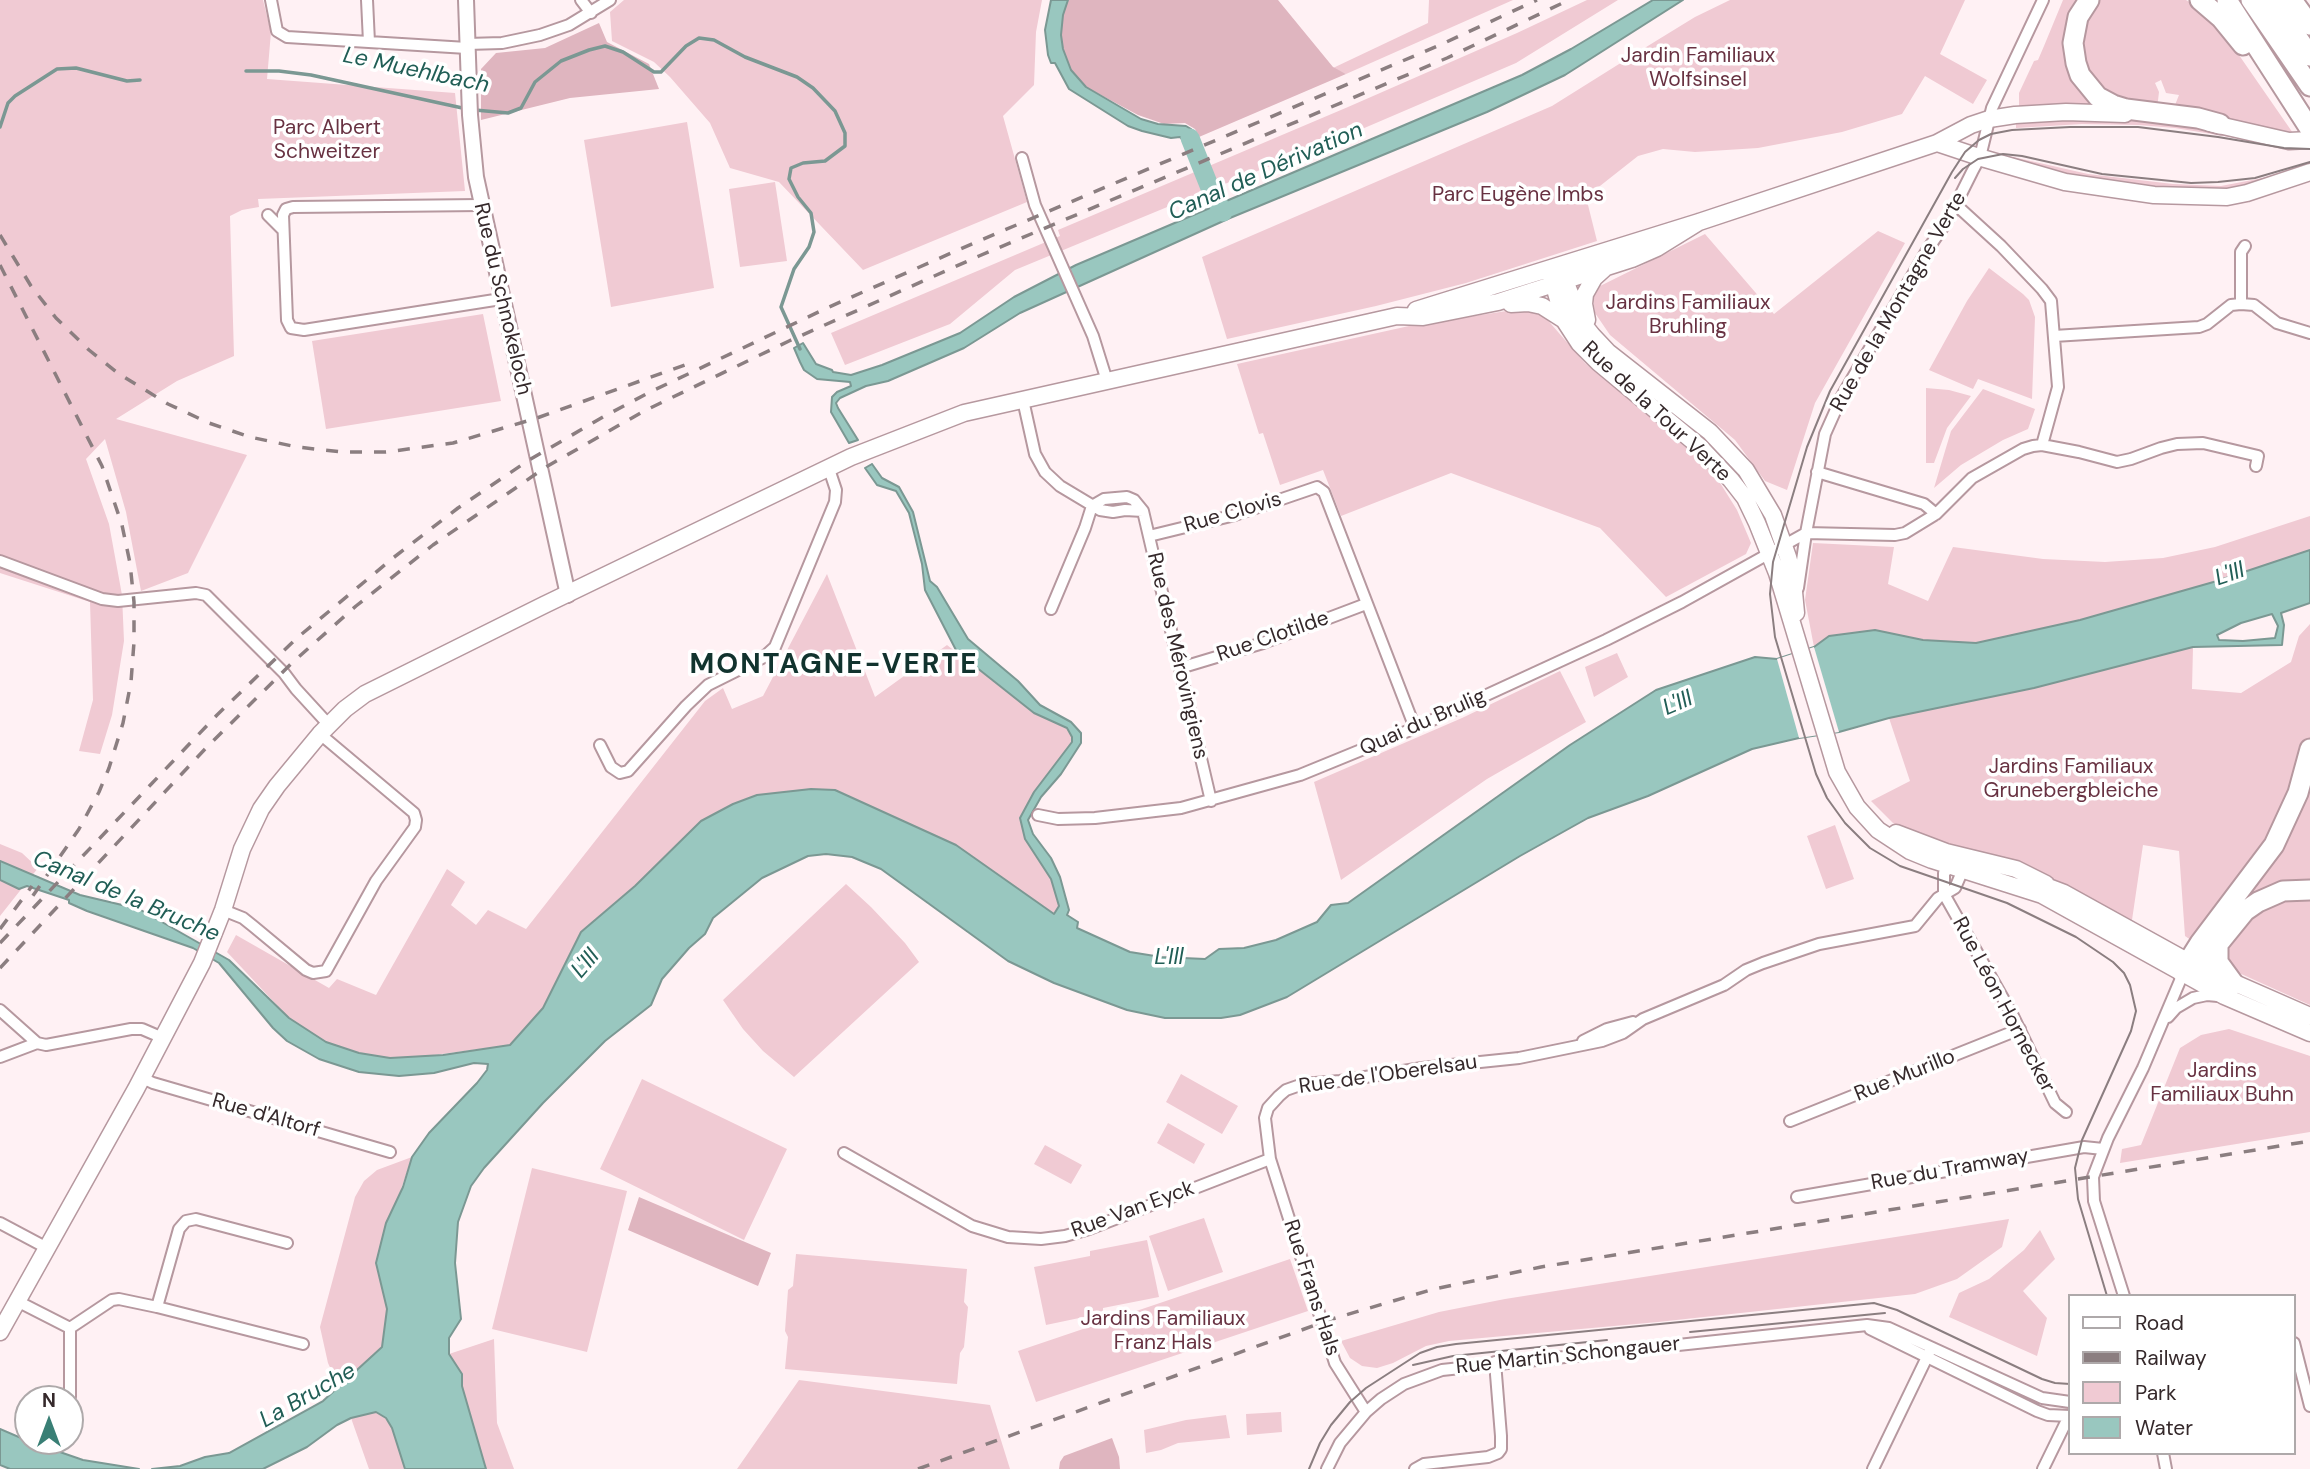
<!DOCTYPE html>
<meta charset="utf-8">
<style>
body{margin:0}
#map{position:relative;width:2310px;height:1469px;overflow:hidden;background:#fff1f4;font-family:"DM Sans",sans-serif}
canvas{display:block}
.legend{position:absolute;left:2068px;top:1294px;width:228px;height:161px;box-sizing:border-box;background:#fff;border:2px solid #aea9aa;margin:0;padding:9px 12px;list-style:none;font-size:21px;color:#35292b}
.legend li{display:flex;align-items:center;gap:14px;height:35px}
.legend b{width:35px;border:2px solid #aea9aa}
.north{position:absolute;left:14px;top:1385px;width:70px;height:70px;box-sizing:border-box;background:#fff;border:2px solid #aea9aa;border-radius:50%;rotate:0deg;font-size:19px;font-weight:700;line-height:28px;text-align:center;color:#35292b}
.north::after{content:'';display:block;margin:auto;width:24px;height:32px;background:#397f75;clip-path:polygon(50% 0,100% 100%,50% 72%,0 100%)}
</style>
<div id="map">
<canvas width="2310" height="1469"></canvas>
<ul class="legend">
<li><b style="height:9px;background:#fff"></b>Road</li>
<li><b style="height:9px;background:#8b7e80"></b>Railway</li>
<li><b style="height:19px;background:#f0cad3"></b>Park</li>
<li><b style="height:19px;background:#99c7bf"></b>Water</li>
</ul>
<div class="north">N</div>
</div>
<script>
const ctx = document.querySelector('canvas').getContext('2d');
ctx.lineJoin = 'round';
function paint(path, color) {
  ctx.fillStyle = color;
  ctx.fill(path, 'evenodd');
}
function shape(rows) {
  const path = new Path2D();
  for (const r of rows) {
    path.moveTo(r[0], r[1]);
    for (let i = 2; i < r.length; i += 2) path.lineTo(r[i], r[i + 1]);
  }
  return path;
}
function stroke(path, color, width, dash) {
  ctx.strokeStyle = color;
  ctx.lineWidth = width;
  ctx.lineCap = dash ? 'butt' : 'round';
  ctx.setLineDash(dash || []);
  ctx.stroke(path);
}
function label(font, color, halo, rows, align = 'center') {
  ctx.font = font + ' "DM Sans",sans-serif';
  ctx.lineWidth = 7;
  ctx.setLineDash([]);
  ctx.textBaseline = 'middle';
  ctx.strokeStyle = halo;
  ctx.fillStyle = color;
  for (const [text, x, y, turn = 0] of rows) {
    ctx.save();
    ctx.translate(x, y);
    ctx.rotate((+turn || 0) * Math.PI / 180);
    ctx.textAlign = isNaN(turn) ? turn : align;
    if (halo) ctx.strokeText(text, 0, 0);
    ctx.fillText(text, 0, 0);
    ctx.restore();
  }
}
paint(shape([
 [0,0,263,0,271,32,267,79,455,93,465,191,258,199,259,207,242,210,230,216,234,356,177,381,116,419,247,455,188,573,141,591,126,512,105,439,86,459,109,524,122,595,124,641,112,715,100,754,79,751,93,700,90,602,0,573],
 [624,0,1042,0,1036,32,1034,85,1003,116,1027,202,863,270,779,182,730,168,710,123,670,77,654,62,612,41,610,12],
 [1429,0,1513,0,1346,74,1333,68,1428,23],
 [1587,0,1618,0,1516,63,1334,141,1189,198,1015,270,950,324,845,365,831,333,1060,236,1058,230,1348,107,1517,33],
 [1730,0,1965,0,1940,54,1987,80,1973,104,1925,76,1902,114,1842,132,1758,148,1695,152,1663,149,1638,156,1586,197,1597,241,1466,283,1376,306,1227,339,1202,257,1552,106,1651,44,1695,17],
 [2063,0,2079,0,2076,4,2091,105,2019,109,2019,93,2034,61,2038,60,2044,46],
 [2100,0,2186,0,2191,3,2223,32,2295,136,2167,110,2167,104,2175,105,2179,95,2166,93,2161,80,2155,83,2159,92,2157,109,2101,92,2081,59,2081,30,2094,5],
 [2113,117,2202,126,2261,142,2175,128,2139,125,2082,124,2016,128,2016,121],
 [687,122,714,288,611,307,584,140],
 [2013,157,2088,174,2173,184,2221,186,2273,176,2243,188,2208,192,2102,183,2011,163],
 [775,182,787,261,740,267,729,189],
 [1878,231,1905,243,1815,403,1787,490,1765,481,1735,440,1610,335,1595,313,1592,290,1705,234,1774,314],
 [1989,268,2023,294,2029,300,2035,317,2032,399,1978,379,1973,389,1929,370,1967,301],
 [1513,310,1526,310,1545,317,1585,363,1692,452,1717,478,1737,510,1751,543,1746,554,1666,597,1600,528,1451,473,1341,516,1323,470,1280,485,1263,433,1259,434,1237,364,1409,326],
 [483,314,501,401,326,429,312,341],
 [1926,388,1949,390,1971,396,1947,428,1934,463,1926,463],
 [1983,389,2035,409,2028,429,2003,440,1961,465,1934,488,1951,431],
 [2310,516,2310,550,2217,581,2080,620,1976,643,1923,640,1875,630,1829,636,1814,647,1805,600,1813,543,1894,547,1888,584,1928,601,1953,547,2043,559,2105,562,2163,558,2215,547],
 [827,574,875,697,947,645,1034,713,1067,728,1072,738,1072,742,1034,792,1020,818,1051,879,1059,906,1054,914,956,845,835,791,757,795,733,804,701,821,635,886,581,932,543,1008,510,1045,411,1058,390,1058,359,1053,326,1042,289,1018,227,952,236,935,329,988,337,979,376,995,447,869,465,882,451,905,476,925,488,910,526,929,705,701,723,688,732,709,763,696],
 [2310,624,2310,1005,2239,973,2185,936,2179,851,2143,845,2132,920,2015,860,1913,835,1893,823,1871,801,1910,781,1889,718,2034,688,2193,647,2192,689,2241,693,2291,662,2299,636],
 [1617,653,1628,677,1594,697,1585,667],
 [1560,671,1586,722,1487,779,1341,880,1314,782,1462,718],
 [1835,825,1854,879,1826,889,1807,836],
 [0,844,22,853,38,868,0,916],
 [846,884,871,907,905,943,919,962,794,1077,763,1051,743,1029,723,1000],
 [2229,1029,2310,1056,2310,1132,2120,1163,2122,1149,2141,1145,2180,1048,2201,1035],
 [1181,1074,1238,1106,1222,1134,1166,1102],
 [642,1079,787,1149,744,1240,600,1169],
 [1168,1123,1205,1144,1194,1164,1157,1143],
 [1045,1145,1082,1165,1071,1184,1034,1164],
 [412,1157,376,1263,387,1309,382,1346,339,1387,328,1363,320,1327,355,1197,364,1181,377,1170],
 [532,1168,627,1191,587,1352,492,1329],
 [1204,1218,1223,1272,1168,1291,1149,1236],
 [2009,1219,2002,1247,1957,1279,1915,1294,1658,1322,1449,1341,1426,1346,1393,1363,1377,1368,1362,1366,1350,1358,1341,1341,1439,1312,1505,1299],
 [2040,1230,2055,1259,2023,1291,2047,1318,2037,1356,1949,1317,1959,1293,1989,1279,2024,1250],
 [1147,1240,1159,1297,1103,1308,1103,1313,1046,1325,1034,1267,1090,1256,1090,1251],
 [796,1254,967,1269,964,1302,968,1307,964,1347,960,1353,957,1384,785,1369,788,1337,785,1331,788,1290,793,1286],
 [1290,1259,1308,1311,1036,1402,1018,1351],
 [494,1339,497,1423,514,1469,486,1469,462,1386,462,1374,449,1354],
 [799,1380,990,1405,1010,1469,737,1469],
 [376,1412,386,1418,392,1428,405,1469,369,1469,351,1418],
 [1281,1412,1282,1432,1247,1435,1246,1414],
 [1226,1415,1230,1438,1178,1443,1161,1450,1146,1453,1144,1430,1186,1420]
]), '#f0cad3');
paint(shape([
 [1068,0,1278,0,1333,67,1346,74,1199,137,1195,129,1185,123,1164,124,1138,115,1086,87,1071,70,1063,50,1061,35,1063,15],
 [599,23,607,42,649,64,659,89,570,98,481,120,481,69,496,53,545,48],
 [639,1197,771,1253,758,1286,628,1230],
 [1112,1438,1119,1457,1120,1469,1059,1469,1060,1462,1064,1456]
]), '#dfb5bf');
const water = shape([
 [1051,0,1068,0,1063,15,1061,35,1063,49,1071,70,1086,87,1141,119,1158,124,1186,126,1191,129,1195,137,1184,142,1180,137,1171,138,1142,131,1128,126,1069,89,1055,63,1051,63,1048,55,1045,30,1051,0],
 [1653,0,1683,0,1565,75,1487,112,1230,218,1020,313,964,348,888,381,866,386,840,398,836,403,838,408,858,440,849,443,831,412,832,397,837,392,851,386,850,382,817,379,804,370,800,362,794,348,803,343,816,364,832,370,833,372,851,375,882,365,960,333,1014,297,1076,265,1522,75,1571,49,1653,0],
 [872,464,882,478,899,487,913,512,930,581,937,587,968,639,1018,681,1040,705,1071,722,1081,733,1081,743,1061,774,1041,797,1028,820,1033,834,1051,858,1060,877,1069,910,1067,915,1078,922,1077,928,1130,952,1161,957,1205,959,1219,949,1244,948,1276,940,1317,922,1331,905,1348,903,1570,745,1656,690,1755,657,1777,659,1814,647,1829,636,1875,630,1923,640,1976,643,2080,620,2217,581,2310,550,2310,603,2281,613,2284,625,2282,645,2193,647,2034,688,1889,718,1839,732,1799,738,1752,749,1648,796,1588,818,1520,856,1287,997,1240,1015,1221,1018,1165,1018,1127,1010,1054,983,1008,961,881,869,852,857,826,854,808,856,762,878,713,918,705,934,689,948,662,979,651,1005,605,1041,543,1103,484,1168,471,1186,458,1222,455,1263,461,1319,449,1338,449,1354,462,1374,462,1386,486,1469,405,1469,392,1428,386,1418,376,1412,351,1418,337,1425,307,1447,263,1469,152,1469,180,1466,205,1457,229,1453,323,1401,382,1347,387,1309,376,1263,386,1223,403,1187,412,1157,429,1133,477,1083,487,1070,488,1064,474,1063,434,1073,399,1076,359,1072,319,1059,287,1041,273,1028,219,963,193,948,87,911,69,903,69,900,27,886,19,889,0,880,0,861,80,895,139,909,229,960,289,1018,326,1042,359,1053,390,1058,443,1055,510,1045,543,1008,581,932,635,886,701,821,733,804,757,795,811,789,835,790,956,845,1054,914,1059,906,1051,879,1025,839,1020,818,1034,792,1072,742,1072,737,1067,728,1034,713,957,652,925,590,922,564,909,513,896,491,877,485,865,468,872,464],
 [2272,614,2278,626,2275,638,2243,641,2219,640,2217,635,2241,623,2272,614],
 [0,1429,28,1441,83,1460,139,1469,10,1469,0,1465,0,1429]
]);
paint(water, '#99c7bf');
stroke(water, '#7b9893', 2);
paint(shape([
 [1814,647,1839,732,1799,738,1777,659]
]), '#fff1f4');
stroke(shape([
 [246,71,279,71,311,75,467,109],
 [475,110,508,113,521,108,535,82,561,61,589,50,605,46,623,52,654,72,661,72,686,46,699,38,714,40,745,57,797,77,813,88,835,111,845,133,845,146,825,161,803,163,791,168,789,179,798,197,811,213,814,232,809,247,794,269,781,307,800,349],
 [0,127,8,103,15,96,57,69,76,68,127,81,140,80]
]), '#7b9893', 3.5);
stroke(shape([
 [1190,138,1212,193,1223,212]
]), '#99c7bf', 19);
const minor = shape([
 [271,0,277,31,287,37,467,48],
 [367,0,369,42],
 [581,0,591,13],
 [467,44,502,43,540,35,569,25,610,0],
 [1022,158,1035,205,1093,336,1107,381],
 [1955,204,2001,246,2042,289,2051,301,2058,387,2042,445],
 [481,205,293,207,286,209,283,215,287,320,291,328,304,330,501,299],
 [268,215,283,230],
 [2241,304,2241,252,2245,246],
 [2054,336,2199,327,2207,324,2231,305,2241,304,2254,305,2277,323,2310,333],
 [1023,400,1035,454,1045,472,1060,486,1100,510,1113,512,1125,510,1143,511],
 [1817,472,1924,504,1936,514],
 [1092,506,1104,499,1127,497,1134,500,1143,511,1211,801],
 [1149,536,1235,515,1317,487,1324,492,1415,728],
 [0,561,102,599,118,601,196,593,206,595,284,673,296,689,329,725],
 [1798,588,1806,533,1895,535,1905,533,1936,514,1972,478,2023,449,2033,446,2042,445,2079,452,2117,462,2131,459,2161,448,2177,444,2203,443,2258,456,2256,466],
 [1051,609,1085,528,1092,506],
 [1180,668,1263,643,1366,604],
 [600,745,611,767,620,773,628,771,686,706,708,685,764,657,775,647,835,502,836,490,829,469],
 [1038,815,1058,819,1095,818,1181,808,1300,775,1415,728,1606,640,1682,602,1806,533,1825,434,1842,396,1926,252,1949,218,1972,172,1980,157,1992,108,2043,0],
 [1955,866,1948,869,1944,873,1944,894,2013,1016,2055,1103,2066,1112],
 [223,910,243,918,253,926,306,970,313,973,326,971,376,881,415,827,416,820,414,813,320,734],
 [0,1010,37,1043,46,1045,131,1029,142,1029,163,1038],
 [2168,1017,2176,1008,2193,998,2207,995,2218,996],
 [1583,1041,1607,1029,1633,1022],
 [0,1057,37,1043],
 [142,1078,153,1083,390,1152],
 [1790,1121,2020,1029],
 [844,1153,972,1226,1008,1237,1041,1239,1065,1236,1089,1229,1270,1159],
 [1797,1197,2084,1147,2103,1149],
 [0,1223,47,1248],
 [2124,1296,2094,1201,2093,1177,2108,1138,2143,1068,2185,969],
 [17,1301,70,1328,112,1300,119,1299,157,1307,303,1344],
 [157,1307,179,1229,186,1221,196,1219,287,1243],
 [70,1328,70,1397],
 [1870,1329,2037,1411,2048,1415,2070,1416],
 [2294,1343,2310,1406],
 [1366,1412,1335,1363,1270,1159,1265,1118,1268,1108,1279,1096,1286,1090,1303,1084,1340,1081,1422,1068,1519,1058,1602,1041,1623,1033,1643,1019,1724,985,1746,970,1763,963,1819,944,1915,926,1938,898,1955,888,1965,865],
 [2163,1453,2166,1469],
 [1327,1469,1340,1443,1366,1412,1381,1399,1404,1384,1442,1370,1867,1325,1889,1328,2042,1398,2070,1402],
 [1415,1469,1424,1464,1488,1457,1498,1453,1501,1449,1501,1436,1495,1362],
 [1873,1469,1929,1353],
 [2043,1469,2069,1416]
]);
const tertiary = shape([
 [466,0,470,115,476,177,568,595]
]);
const secondary = shape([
 [2210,123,2289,141,2310,140],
 [1937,143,1982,158,2065,182,2154,195,2227,197,2247,193,2310,172],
 [1549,269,1564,320,1579,343,1599,363,1700,447,1731,480,1745,498,1757,523,1777,573,1837,772,1857,807,1878,830,1910,851,1932,860,2042,895,2224,996,2310,1033],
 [1562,273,1581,321,1592,335,1608,352,1710,432,1746,470,1773,515,1788,557,1792,571,1796,613],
 [1511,304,1528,303,1542,306,1564,320],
 [1416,310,1699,222,1937,143,1971,125,1989,119,2015,115,2066,112,2125,114],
 [1587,320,1584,304,1585,294,1594,278,1604,269],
 [1896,833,1946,852,2016,869,2046,884],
 [2035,882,2064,893,2196,966,2310,1016],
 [0,1332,136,1089,202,963,223,910,242,849,261,809,277,786,320,734,345,709,365,694,544,605,851,457,964,413,1397,316,1423,317,1498,302,1632,259,1657,248,1699,222]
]);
const trunk = shape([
 [2089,0,2078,17,2073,43,2076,63,2080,75,2098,97,2113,105,2126,109,2198,118,2220,124],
 [2200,0,2221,18,2243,45],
 [2227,0,2310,129],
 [2251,0,2310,86],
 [2272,0,2310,56],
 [2292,0,2310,25],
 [2218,944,2218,962,2234,984],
 [2188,962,2200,943,2274,845,2298,793,2310,749],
 [2183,973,2206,959,2245,911,2258,902,2283,891,2310,890]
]);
stroke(minor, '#b6989f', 14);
stroke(tertiary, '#b6989f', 18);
stroke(secondary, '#b6989f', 19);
stroke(trunk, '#b6989f', 23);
stroke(minor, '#fff', 10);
stroke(tertiary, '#fff', 14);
stroke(secondary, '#fff', 16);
stroke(trunk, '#fff', 19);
stroke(shape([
 [1955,178,1963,169,1978,159,2003,154,2022,156,2102,174,2191,183,2218,182,2255,178,2310,162],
 [2107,1296,2078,1199,2075,1168,2082,1140,2131,1031,2136,1011,2130,985,2124,973,2113,962,2076,937,2007,903,1900,866,1870,848,1845,823,1827,798,1816,774,1775,637,1770,594,1773,562,1807,447,1830,391,1952,172,1965,152,1979,140,1991,134,2012,130,2070,127,2138,127,2218,137,2284,148,2310,149],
 [1690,1332,1885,1313],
 [1413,1365,1453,1356,1607,1340],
 [1309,1469,1320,1443,1331,1425,1350,1402,1366,1388,1420,1353,1437,1347,1456,1344,1874,1303,1897,1310,2042,1379,2055,1383,2070,1384]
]), '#8b7e80', 2);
stroke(shape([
 [0,235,31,286,56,318,89,350,119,374,168,404,209,423,250,437,297,447,342,452,386,452,453,443,537,418,693,362],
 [0,265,102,466,122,525,130,563,134,602,134,642,131,682,123,723,109,768,99,792,79,829,30,900],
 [0,929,32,886],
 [0,943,217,715,297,638,393,558,458,508,529,460,603,417,648,393,829,307,974,243,1440,45,1537,0],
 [0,968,206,748,293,662,356,606,433,545,546,467,644,411,789,341,979,256,1447,58,1569,0],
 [918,1469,1332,1319,1434,1289,1541,1267,2310,1141]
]), '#8b7e80', 3.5, [12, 12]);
label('21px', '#683242', '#fff', [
 ["Jardin Familiaux",1698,56],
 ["Wolfsinsel",1698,80],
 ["Parc Albert",327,128],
 ["Schweitzer",327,152],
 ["Parc Eugène Imbs",1518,195],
 ["Jardins Familiaux",1688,303],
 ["Bruhling",1688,327],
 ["Jardins Familiaux",2071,767],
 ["Grunebergbleiche",2071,791],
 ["Jardins",2222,1071],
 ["Familiaux Buhn",2222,1095],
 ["Jardins Familiaux",1163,1319],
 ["Franz Hals",1163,1343]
]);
label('21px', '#35292b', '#fff', [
 ["Rue du Schnokeloch",502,299,77],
 ["Rue de la Montagne Verte",1899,302,-60],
 ["Rue de la Tour Verte",1656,412,43],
 ["Rue Clovis",1233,513,-16],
 ["Rue Clotilde",1273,637,-19],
 ["Rue des Mérovingiens",1177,656,77],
 ["Quai du Brulig",1423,723,-24],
 ["Rue Léon Hornecker",2003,1005,62],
 ["Rue de l'Oberelsau",1388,1075,-8],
 ["Rue Murillo",1905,1076,-22],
 ["Rue d'Altorf",266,1116,16],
 ["Rue du Tramway",1950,1170,-10],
 ["Rue Van Eyck",1133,1210,-20],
 ["Rue Frans Hals",1311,1288,72],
 ["Rue Martin Schongauer",1568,1356,-6]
]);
label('italic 23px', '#215e56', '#fff', [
 ["Le Muehlbach",416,71,12],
 ["Canal de Dérivation",1266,172,-24],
 ["L'Ill",2230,575,-19],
 ["L'Ill",1678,704,-23],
 ["Canal de la Bruche",126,897,23],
 ["L'Ill",1169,958],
 ["L'Ill",586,964,-49],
 ["La Bruche",308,1396,-30]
]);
ctx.letterSpacing = '2px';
label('bold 28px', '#11332e', '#fff', [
 ["MONTAGNE-VERTE",834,666]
]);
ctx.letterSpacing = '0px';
</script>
